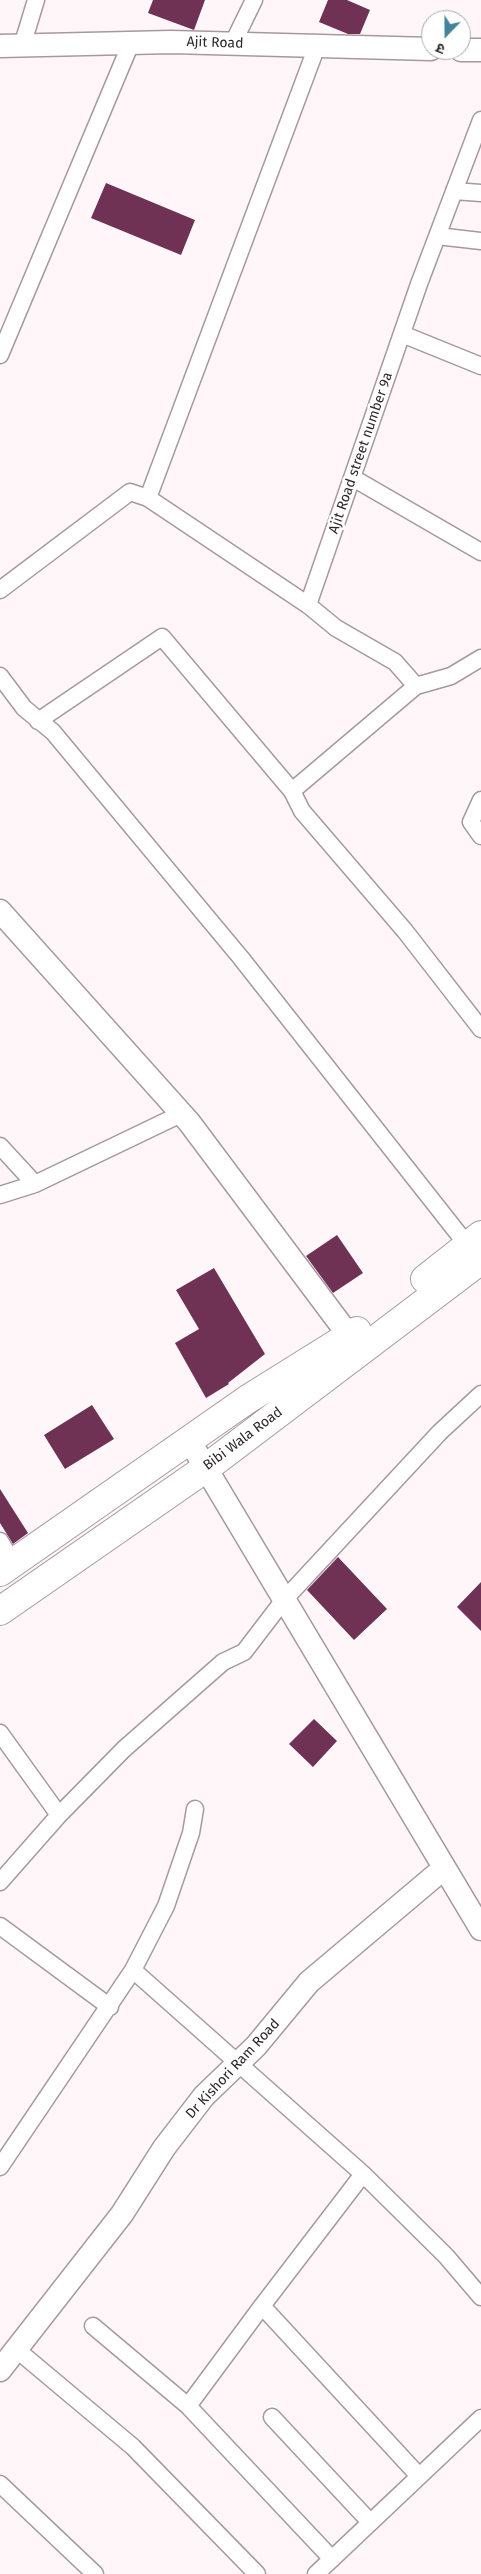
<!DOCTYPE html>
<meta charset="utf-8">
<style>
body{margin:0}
#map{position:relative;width:481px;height:2574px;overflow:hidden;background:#fff6fa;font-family:"Fira Sans","Noto Sans Devanagari",sans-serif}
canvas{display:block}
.north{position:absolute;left:421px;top:10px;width:50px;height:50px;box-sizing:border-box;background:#fff;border:1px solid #aba9aa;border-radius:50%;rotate:202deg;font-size:14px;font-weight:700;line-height:20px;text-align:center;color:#2e282b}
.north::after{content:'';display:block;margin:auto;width:18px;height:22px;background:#458498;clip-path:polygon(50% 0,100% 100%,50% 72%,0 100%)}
</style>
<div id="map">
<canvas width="481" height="2574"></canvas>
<div class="north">उ</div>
</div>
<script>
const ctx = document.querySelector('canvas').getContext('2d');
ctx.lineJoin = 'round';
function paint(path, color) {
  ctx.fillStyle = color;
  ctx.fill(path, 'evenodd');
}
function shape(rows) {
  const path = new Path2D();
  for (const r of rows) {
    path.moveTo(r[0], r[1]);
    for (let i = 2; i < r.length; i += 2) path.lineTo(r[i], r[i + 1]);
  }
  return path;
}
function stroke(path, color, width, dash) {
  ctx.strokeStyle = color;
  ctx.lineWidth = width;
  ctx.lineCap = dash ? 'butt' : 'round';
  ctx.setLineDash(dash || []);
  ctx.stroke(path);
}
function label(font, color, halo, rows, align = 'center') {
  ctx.font = font + ' "Fira Sans",sans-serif';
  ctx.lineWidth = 5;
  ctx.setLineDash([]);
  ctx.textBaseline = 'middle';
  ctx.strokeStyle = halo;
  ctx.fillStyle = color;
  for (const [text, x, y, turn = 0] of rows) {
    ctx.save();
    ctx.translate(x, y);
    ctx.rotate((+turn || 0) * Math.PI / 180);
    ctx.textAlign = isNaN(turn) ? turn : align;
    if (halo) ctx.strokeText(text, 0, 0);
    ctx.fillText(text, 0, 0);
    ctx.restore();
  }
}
paint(shape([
 [153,0,205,0,194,30,148,13],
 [328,0,347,0,370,10,360,34,348,34,319,22],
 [106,183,195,220,181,255,91,218],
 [337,1235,363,1273,333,1293,306,1256],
 [214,1268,265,1354,228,1383,229,1384,206,1398,175,1343,199,1329,176,1290],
 [92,1405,114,1439,65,1469,44,1435],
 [0,1489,28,1533,13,1544,0,1523],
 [338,1557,387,1609,354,1640,307,1590],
 [481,1582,481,1631,457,1607],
 [314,1719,337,1741,313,1767,289,1744]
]), '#6f3154');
const street = shape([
 [233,43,254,0],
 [22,46,36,0],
 [454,191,481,193],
 [437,236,481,241],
 [402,334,481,366],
 [0,355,131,43],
 [353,478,481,552],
 [148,498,308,605,419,284,481,120],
 [0,590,130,492,148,498,317,46],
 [0,676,24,708,53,732,241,958,468,1246],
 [416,686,451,676,481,658],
 [38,721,162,637,292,791,302,811,405,931,481,1029],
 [292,791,416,686,395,662,336,628,308,605],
 [481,800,471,822,481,836],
 [0,1146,35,1184,0,1195],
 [35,1184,181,1114],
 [0,1541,13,1563],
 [0,1733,59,1815],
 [0,1882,59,1815,124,1749,223,1662,244,1652,283,1601,440,1432,481,1394],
 [0,1926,110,2007],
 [133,1970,363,2174,446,2256,481,2297],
 [0,2167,133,1970,166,1906,191,1833,195,1809],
 [363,2174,262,2306,419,2476],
 [93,2326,188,2406,332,2559],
 [16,2349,133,2447,257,2574],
 [188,2406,262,2306],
 [272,2417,370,2522],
 [0,2484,95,2574],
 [316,2574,481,2418]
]);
const secondary = shape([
 [0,46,171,42,431,49],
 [461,50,481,50],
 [0,911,189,1122,359,1349],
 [189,1440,481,1929],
 [0,2370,122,2214,164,2148,204,2096,256,2046,309,1982,443,1869]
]);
const highway = shape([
 [425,1279,481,1235],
 [0,1572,248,1399,357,1331],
 [0,1611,206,1468,481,1260]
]);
stroke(street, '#a7989f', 19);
stroke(secondary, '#a7989f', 25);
stroke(highway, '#a7989f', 30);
stroke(street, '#fff', 16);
stroke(secondary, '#fff', 22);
stroke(highway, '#fff', 28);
label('14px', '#2e282b', '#fff', [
 ["Ajit Road",215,43,2],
 ["Ajit Road street number 9a",361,453,-71],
 ["Bibi Wala Road",243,1439,-37],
 ["Dr Kishori Ram Road",233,2069,-47]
]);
</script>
